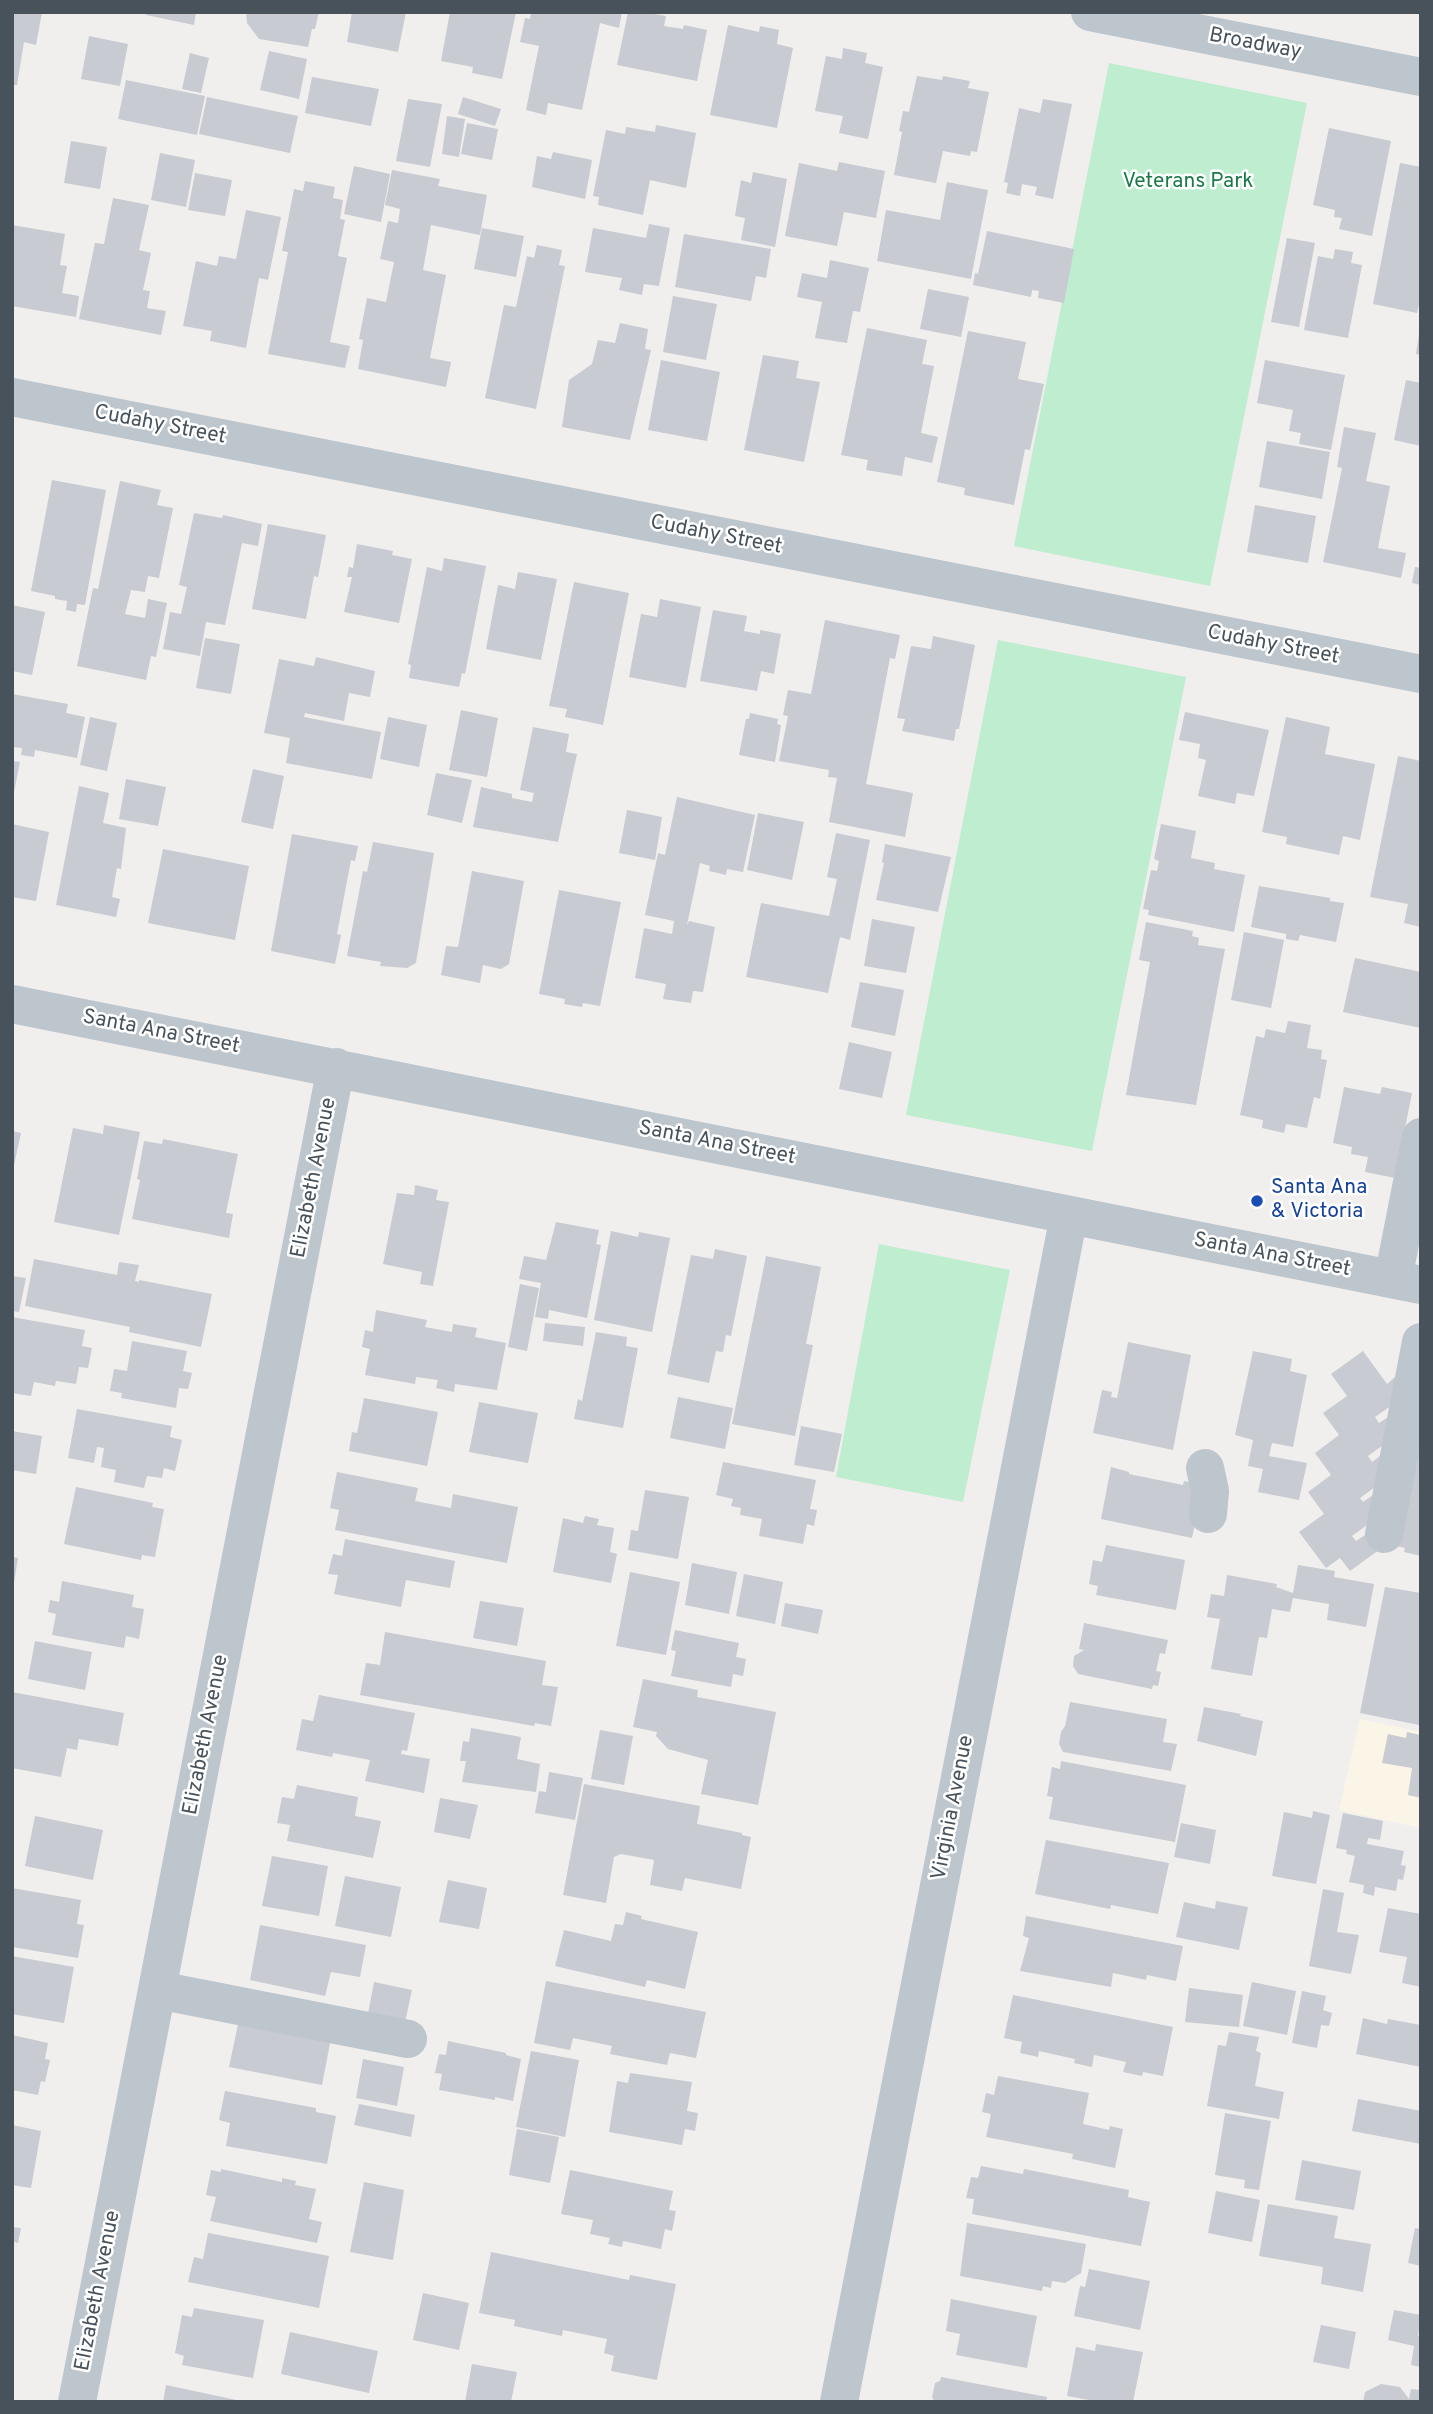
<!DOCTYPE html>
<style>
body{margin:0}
#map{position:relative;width:1433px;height:2414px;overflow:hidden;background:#f1eeee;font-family:Overpass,sans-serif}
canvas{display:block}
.frame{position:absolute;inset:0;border:14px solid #47525b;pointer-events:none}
</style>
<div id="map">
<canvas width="1433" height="2414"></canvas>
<div class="frame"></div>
</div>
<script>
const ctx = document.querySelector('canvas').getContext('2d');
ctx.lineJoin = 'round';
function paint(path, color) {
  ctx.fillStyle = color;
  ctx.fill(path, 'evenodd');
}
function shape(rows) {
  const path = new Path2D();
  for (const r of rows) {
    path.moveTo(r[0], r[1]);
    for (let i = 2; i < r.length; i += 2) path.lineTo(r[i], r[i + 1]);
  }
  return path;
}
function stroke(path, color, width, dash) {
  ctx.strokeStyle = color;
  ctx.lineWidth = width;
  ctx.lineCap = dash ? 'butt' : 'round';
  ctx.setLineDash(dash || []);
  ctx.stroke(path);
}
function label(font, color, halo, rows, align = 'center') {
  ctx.font = font + ' Overpass,sans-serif';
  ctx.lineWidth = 5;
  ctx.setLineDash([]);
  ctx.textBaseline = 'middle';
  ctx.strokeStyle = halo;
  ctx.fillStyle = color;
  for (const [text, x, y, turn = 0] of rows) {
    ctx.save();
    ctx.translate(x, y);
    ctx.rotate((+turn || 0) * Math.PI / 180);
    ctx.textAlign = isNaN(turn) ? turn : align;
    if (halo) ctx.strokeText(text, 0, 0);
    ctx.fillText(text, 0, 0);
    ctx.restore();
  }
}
paint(shape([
 [1360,1719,1421,1732,1421,1828,1339,1810]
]), '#fbf5e8');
paint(shape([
 [1109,63,1307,103,1210,586,1014,546],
 [998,640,1186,677,1092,1151,906,1115],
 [879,1244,1010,1270,963,1502,836,1477]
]), '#beedcf');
paint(shape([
 [12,12,42,12,36,45,24,42,17,85,12,85],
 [146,12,196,12,194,25,146,15],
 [246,12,319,12,315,29,312,29,308,47,259,39,247,23],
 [352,12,406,12,398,52,347,42],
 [450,12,516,12,502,79,472,73,473,67,441,61],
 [531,12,622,12,619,28,600,23,582,110,548,103,546,115,526,110,539,46,520,42,525,18,530,19],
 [628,12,655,12,655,14,666,16,664,26,683,29,684,25,707,30,697,81,617,65],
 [728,25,759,32,760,26,779,30,777,44,793,48,777,128,710,115],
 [89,36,128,44,120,86,81,79],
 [843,48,867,53,865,63,883,67,868,139,839,133,843,116,815,111,826,56,842,59],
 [269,51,307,59,299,99,260,90],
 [190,53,209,58,201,93,182,89],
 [917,76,942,80,943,76,970,81,968,88,989,92,977,152,971,151,970,156,943,151,936,183,894,175,902,132,899,131,903,111,909,112],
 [312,77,379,89,371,126,305,113],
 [126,80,205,96,197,135,118,119],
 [207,97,298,116,290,153,199,134],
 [463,97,501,109,495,126,458,114],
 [408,99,442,104,430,167,396,161],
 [1043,99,1072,104,1053,199,1035,195,1037,187,1022,184,1020,196,1006,193,1008,183,1004,182,1019,108,1040,113],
 [447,116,465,119,459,157,442,154],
 [467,123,498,129,492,160,461,154],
 [656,125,696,133,686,188,650,180,643,215,598,205,599,197,593,196,606,130,625,134,626,127,655,132],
 [1329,128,1391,141,1372,236,1339,229,1342,218,1334,217,1335,210,1313,205],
 [71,141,107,147,100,189,64,183],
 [553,152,592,160,585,199,532,187,537,156,551,159],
 [160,153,195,160,186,207,151,200],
 [839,162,885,171,876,218,844,212,837,246,785,236,799,163,837,171],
 [1400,163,1421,167,1421,296,1417,313,1373,304],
 [354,166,390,174,381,222,344,214],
 [392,170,440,179,438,186,487,195,480,235,431,225,423,270,446,275,430,358,451,362,446,387,358,369,363,340,359,339,367,298,386,302,394,262,380,259,388,221,398,223,400,209,385,205],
 [753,172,787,179,775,247,741,240,745,218,735,216,741,180,751,183],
 [195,173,232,180,225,216,188,210],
 [305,181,335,187,333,198,343,200,340,219,345,220,338,256,347,258,330,342,350,346,345,368,268,354,288,252,282,251,294,189,303,191],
 [947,182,988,190,971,279,877,261,886,210,940,220],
 [113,198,149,205,139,250,151,253,143,290,150,291,147,308,166,311,161,335,79,319,95,243,104,244],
 [246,210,281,217,268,280,259,278,246,348,210,341,212,331,183,326,196,261,217,266,219,256,236,259],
 [649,224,670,228,659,286,644,284,642,295,619,290,622,278,585,272,593,228,646,238],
 [12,225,65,234,60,265,67,266,62,293,79,296,76,317,12,306],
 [482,228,524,236,516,277,474,269],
 [987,231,1074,249,1064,303,1038,298,1039,291,1032,290,1031,297,973,285,975,273,978,274],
 [684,234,771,249,766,278,756,276,751,301,675,287],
 [1287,238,1315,243,1299,327,1271,322],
 [537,245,562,250,559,265,565,266,536,409,485,398,504,305,516,307,527,256,534,258],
 [1335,249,1353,252,1351,263,1362,265,1348,338,1304,330,1318,256,1333,259],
 [830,260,869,268,860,312,853,311,847,343,815,338,822,302,797,297,802,273,827,278],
 [928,289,969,297,961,337,920,329],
 [673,296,717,304,706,360,663,352],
 [620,323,648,329,645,349,651,350,630,440,562,427,569,380,592,364,598,340,615,343],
 [867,328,927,340,922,364,934,366,921,433,938,437,932,463,905,457,902,476,866,470,868,460,841,455],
 [968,331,1026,342,1018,379,1044,384,1030,450,1025,449,1014,505,964,495,965,488,937,482],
 [1419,334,1421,334,1421,355,1416,354],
 [763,355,799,361,796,378,820,382,804,462,744,450],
 [661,360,720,372,707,441,648,430],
 [1265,360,1345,375,1331,450,1299,444,1301,433,1289,431,1293,410,1257,403],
 [1406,380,1421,383,1421,446,1394,440],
 [1344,427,1376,433,1366,481,1390,486,1378,548,1406,553,1401,578,1323,562,1342,468,1337,467],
 [1267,441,1330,452,1322,499,1259,487],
 [52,480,106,490,85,605,77,604,76,612,66,610,67,601,55,599,55,596,31,591],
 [120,481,161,490,157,505,173,508,159,578,148,576,145,592,131,590,125,614,145,618,148,599,167,603,156,657,151,656,146,680,77,666,93,588,98,589],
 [1255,505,1316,516,1308,563,1247,552],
 [194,513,222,518,223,515,262,524,258,546,242,543,225,625,206,622,200,656,163,649,170,612,181,614,187,587,179,585],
 [268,524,326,535,318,577,314,576,306,619,252,609],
 [357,544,393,551,392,555,412,559,399,623,344,612,352,577,347,577,349,567,353,568],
 [444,558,486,566,465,674,462,673,459,687,409,678,411,665,408,664,427,567,442,571],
 [1415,567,1421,568,1421,585,1412,583],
 [518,572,557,579,541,660,486,649,498,585,515,589],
 [574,582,629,593,603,725,565,717,567,709,549,706],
 [660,599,701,607,686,688,629,677,641,614,657,617],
 [12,605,45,612,32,675,12,671],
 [713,610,747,616,744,631,760,634,760,630,781,634,774,674,761,671,757,691,700,681],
 [825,620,900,635,895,659,890,658,866,784,913,793,905,837,829,822,837,778,828,777,829,770,779,761,788,716,783,715,788,690,811,694],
 [933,636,975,645,959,729,956,729,954,741,902,731,905,719,897,718,911,646,931,649],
 [205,638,240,644,231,694,196,688],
 [316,657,375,671,370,697,349,693,344,721,305,713,304,717,381,732,372,779,286,763,290,738,264,733,279,659,314,666],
 [12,694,68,704,66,713,85,717,77,758,35,750,34,757,21,755,22,748,12,747],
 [461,710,498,718,487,777,449,770],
 [1185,712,1269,730,1254,796,1237,793,1235,804,1198,796,1206,760,1198,758,1200,744,1179,740],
 [750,713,778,719,777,724,781,725,775,762,739,755,746,719,749,719],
 [90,717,117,723,107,771,80,765],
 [388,717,427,725,419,767,380,759],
 [1286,717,1330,727,1325,754,1375,764,1360,840,1343,836,1339,855,1286,844,1287,837,1262,832],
 [533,727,569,734,566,752,577,754,558,842,473,827,481,787,512,794,512,798,532,802,534,793,520,790],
 [1398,756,1421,761,1421,927,1404,923,1408,904,1370,897],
 [12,761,20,762,13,797,12,797],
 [253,769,284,776,273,829,241,822],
 [436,773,472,780,462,823,427,815],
 [126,779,166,787,158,826,119,819],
 [79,786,109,793,103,823,126,828,121,869,117,868,112,897,120,899,116,917,56,905],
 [677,797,755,815,743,872,727,869,726,875,709,871,710,866,700,863,687,925,689,921,715,927,703,992,693,991,691,1003,663,999,666,984,635,978,644,928,672,934,674,921,645,915,658,853,665,855],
 [627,810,662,817,655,860,619,853],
 [758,813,804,822,792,880,747,870],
 [12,824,49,832,36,901,12,897],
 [1161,824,1196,831,1191,858,1215,863,1214,869,1245,875,1234,932,1148,915,1149,910,1143,909,1151,870,1157,871,1159,861,1154,859],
 [836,833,870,840,850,940,840,937,828,993,746,977,761,903,829,916,837,879,827,877],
 [292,834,358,846,355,861,351,860,337,934,341,935,335,964,271,951],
 [373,842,434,853,416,963,407,968,380,966,381,962,347,956,363,871,367,872],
 [885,844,951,857,938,912,876,900,884,863,882,862],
 [163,849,249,866,235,940,148,923],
 [472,871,524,881,509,964,501,969,483,965,480,983,441,975,446,946,458,947],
 [1259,886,1330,898,1330,901,1344,903,1336,942,1300,935,1298,941,1286,939,1286,934,1251,927],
 [559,890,621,902,600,1006,583,1003,582,1007,564,1004,565,999,539,994],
 [872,919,915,927,906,973,864,966],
 [1146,922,1193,931,1192,936,1199,938,1198,945,1225,949,1196,1105,1126,1095,1150,962,1139,960],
 [1244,932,1284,940,1271,1008,1231,1000],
 [1355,958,1421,972,1421,1028,1343,1012],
 [860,982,904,990,895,1036,851,1027],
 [1288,1021,1311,1025,1307,1048,1322,1050,1321,1059,1327,1060,1320,1099,1314,1097,1307,1128,1286,1124,1284,1133,1262,1128,1263,1120,1240,1115,1256,1036,1264,1038,1266,1029,1285,1033],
 [849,1042,892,1052,882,1098,839,1089],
 [1344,1087,1380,1094,1382,1087,1412,1093,1395,1178,1365,1172,1368,1157,1351,1154,1352,1147,1333,1143],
 [104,1125,140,1132,119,1235,54,1222,73,1128,103,1134],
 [12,1131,21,1133,13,1170,12,1170],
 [163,1139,238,1154,226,1213,233,1214,229,1238,132,1219,140,1180,137,1179,144,1141,162,1144],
 [415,1185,438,1190,436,1200,449,1202,433,1286,420,1284,422,1272,383,1264,397,1193,414,1195],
 [556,1222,599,1230,596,1244,601,1245,587,1318,549,1310,548,1319,535,1317,541,1283,519,1279,524,1256,546,1260],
 [611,1231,638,1237,639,1232,670,1238,652,1332,594,1320],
 [715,1249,747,1256,731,1336,726,1335,723,1352,716,1351,709,1383,667,1374,691,1255,713,1259],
 [766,1256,821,1267,806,1344,813,1345,795,1436,732,1424],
 [34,1259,117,1275,119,1262,139,1265,135,1281,139,1282,139,1280,212,1294,201,1347,129,1332,130,1327,25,1306],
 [12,1276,26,1278,19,1312,12,1311],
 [520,1284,539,1288,527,1351,508,1347],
 [376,1310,427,1320,425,1327,452,1332,453,1324,477,1328,475,1337,506,1343,497,1390,455,1384,454,1392,436,1388,438,1380,416,1377,415,1384,365,1375,370,1349,362,1347,365,1330,373,1332],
 [12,1317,85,1330,82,1346,92,1348,88,1368,79,1367,76,1384,56,1381,55,1386,34,1382,31,1396,12,1393],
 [545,1323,585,1327,583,1346,543,1341],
 [596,1332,627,1337,626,1346,638,1348,623,1428,574,1419,578,1399,582,1401],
 [132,1341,187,1351,183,1371,192,1373,188,1389,179,1388,176,1408,121,1398,122,1393,110,1391,114,1369,127,1371],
 [1128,1342,1191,1355,1173,1450,1093,1433,1102,1390,1112,1392,1111,1397,1117,1398],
 [1253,1351,1292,1359,1290,1371,1307,1375,1293,1447,1272,1443,1269,1456,1307,1463,1299,1500,1258,1492,1263,1469,1248,1466,1253,1440,1235,1435],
 [1363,1351,1387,1384,1395,1377,1408,1394,1375,1417,1379,1423,1388,1417,1400,1433,1368,1456,1372,1462,1380,1456,1393,1474,1360,1498,1363,1502,1373,1495,1385,1512,1352,1536,1356,1541,1371,1531,1383,1547,1350,1571,1340,1558,1326,1568,1299,1532,1324,1514,1308,1492,1331,1475,1315,1453,1339,1435,1323,1413,1347,1396,1331,1374],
 [678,1397,733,1408,725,1449,670,1438],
 [364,1398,438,1412,427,1466,349,1451,352,1432,357,1433],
 [479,1402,538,1413,528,1463,469,1452],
 [77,1409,172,1426,170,1437,182,1440,175,1471,164,1468,162,1478,147,1476,144,1488,114,1482,116,1470,101,1467,104,1448,97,1447,94,1463,68,1458],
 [801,1426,842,1434,834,1472,794,1465],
 [12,1431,42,1436,36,1474,12,1470],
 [1421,1443,1421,1556,1404,1552,1405,1548,1396,1546],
 [723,1462,816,1480,810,1509,817,1510,814,1526,807,1524,803,1544,759,1536,762,1519,740,1515,741,1508,731,1506,733,1499,716,1495],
 [1111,1467,1129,1472,1129,1474,1183,1485,1184,1481,1203,1485,1192,1538,1101,1519],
 [337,1472,418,1488,415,1501,451,1508,453,1494,518,1507,507,1563,335,1530,339,1510,330,1508],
 [76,1487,153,1503,152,1507,164,1509,155,1557,142,1555,141,1560,64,1544],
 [645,1490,689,1497,678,1559,628,1550,631,1530,638,1531],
 [585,1516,599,1519,597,1525,614,1528,610,1552,617,1554,611,1583,553,1572,563,1518,583,1523],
 [345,1539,455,1561,450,1588,406,1580,401,1607,334,1594,338,1575,328,1574,333,1554,342,1556],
 [1106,1545,1185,1560,1176,1610,1096,1595,1098,1586,1089,1584,1093,1560,1102,1562],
 [12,1557,18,1558,14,1583,12,1583],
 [692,1563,737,1572,729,1614,685,1605],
 [1298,1565,1335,1571,1334,1577,1374,1584,1366,1627,1327,1620,1329,1604,1293,1598,1290,1612,1272,1609,1267,1638,1259,1637,1252,1676,1211,1669,1220,1619,1207,1617,1211,1594,1224,1596,1227,1575,1277,1584,1276,1587,1293,1593],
 [630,1572,680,1582,666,1655,616,1646],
 [744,1574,783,1582,775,1624,736,1616],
 [62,1581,134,1595,132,1607,144,1609,139,1639,126,1636,124,1648,52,1635,56,1614,48,1612,50,1600,59,1602],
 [1385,1587,1421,1593,1421,1713,1419,1725,1360,1713],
 [480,1601,524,1608,517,1646,473,1638],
 [785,1603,823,1610,818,1634,781,1626],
 [1084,1623,1168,1640,1165,1654,1160,1653,1156,1671,1161,1672,1158,1686,1153,1685,1152,1689,1078,1674,1073,1666,1074,1656,1084,1650,1079,1649],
 [675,1630,739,1643,736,1657,746,1659,743,1676,733,1674,731,1687,671,1676,676,1651,671,1650],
 [385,1632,546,1661,542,1685,558,1687,551,1726,535,1723,534,1726,360,1695,366,1663,380,1665],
 [35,1641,92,1652,85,1690,28,1679],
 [643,1679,698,1690,697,1697,776,1712,758,1805,701,1794,708,1760,668,1749,656,1736,657,1732,633,1727],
 [12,1692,124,1713,118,1746,79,1739,77,1750,67,1748,61,1777,12,1768],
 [319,1695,415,1713,407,1751,402,1750,401,1754,430,1759,424,1793,365,1781,370,1760,333,1753,332,1757,296,1750,302,1719,313,1721],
 [1070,1702,1167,1719,1163,1742,1177,1744,1171,1771,1063,1752,1059,1744,1061,1732,1065,1726],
 [1204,1707,1241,1714,1240,1716,1263,1721,1256,1756,1197,1741],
 [471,1728,521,1737,517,1759,540,1764,536,1792,462,1782,466,1761,460,1761,463,1741,469,1742],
 [600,1730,633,1736,624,1785,591,1779],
 [1407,1732,1420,1735,1421,1738,1421,1798,1408,1795,1412,1768,1382,1763,1388,1734,1406,1738],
 [1061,1761,1186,1785,1175,1842,1049,1819,1053,1797,1047,1796,1052,1767,1060,1769],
 [549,1772,583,1778,575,1820,535,1813,539,1791,546,1792],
 [584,1784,700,1806,697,1824,742,1833,742,1835,751,1837,741,1889,685,1878,682,1891,650,1885,654,1860,621,1854,614,1857,606,1903,563,1895],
 [297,1785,358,1797,355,1816,381,1821,373,1858,287,1841,290,1825,277,1823,282,1797,294,1799],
 [440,1798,478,1805,470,1839,434,1832],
 [1313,1811,1330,1815,1316,1884,1272,1876,1284,1812,1312,1818],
 [1343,1813,1383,1821,1380,1840,1368,1838,1367,1844,1404,1851,1401,1865,1406,1866,1403,1880,1398,1879,1396,1891,1375,1887,1374,1896,1363,1893,1364,1885,1349,1882,1355,1856,1346,1854,1347,1850,1336,1848],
 [35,1816,103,1830,93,1880,25,1866],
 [1181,1823,1216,1830,1210,1864,1174,1857],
 [1046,1840,1169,1863,1158,1914,1111,1905,1110,1909,1035,1894],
 [272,1856,328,1866,319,1916,262,1906],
 [345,1876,401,1887,391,1937,335,1926],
 [448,1880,487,1888,479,1929,439,1922],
 [12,1888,81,1900,77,1924,84,1925,78,1958,12,1947],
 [1323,1889,1344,1893,1337,1932,1359,1935,1351,1974,1309,1966],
 [1216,1901,1248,1907,1239,1950,1176,1937,1184,1902,1215,1909],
 [1388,1908,1421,1914,1421,1987,1402,1983,1407,1957,1379,1952],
 [626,1912,642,1916,641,1919,698,1932,685,1989,647,1980,645,1987,555,1966,564,1930,611,1941,615,1924,623,1925],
 [1026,1916,1183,1946,1176,1981,1147,1975,1146,1980,1113,1973,1111,1987,1020,1971,1029,1938,1023,1936],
 [260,1925,366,1945,360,1977,331,1972,325,1996,250,1980],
 [12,1956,74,1967,64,2023,12,2014],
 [546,1981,706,2012,696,2058,670,2053,667,2065,610,2054,612,2046,573,2038,570,2050,534,2043],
 [374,1982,412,1990,404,2027,367,2019],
 [1252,1982,1296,1991,1287,2035,1243,2026],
 [1189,1988,1243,1995,1239,2027,1185,2022],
 [1302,1991,1326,1996,1323,2010,1332,2013,1329,2026,1321,2025,1317,2048,1292,2043],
 [1013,1995,1173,2027,1163,2076,1143,2072,1142,2076,1123,2072,1126,2062,1094,2055,1092,2067,1074,2063,1075,2059,1039,2051,1038,2057,1020,2053,1022,2042,1004,2038],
 [240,2015,332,2033,322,2085,229,2067],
 [1363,2018,1387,2024,1388,2019,1421,2025,1421,2067,1356,2054],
 [1229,2032,1259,2037,1256,2051,1261,2053,1255,2086,1284,2092,1279,2119,1207,2106,1218,2045,1226,2046],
 [12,2035,48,2043,45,2059,50,2060,45,2082,41,2081,38,2095,12,2090],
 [448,2041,506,2053,506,2055,521,2059,513,2101,495,2097,495,2100,439,2090,442,2074,435,2073,439,2054,446,2055],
 [531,2051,579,2060,565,2137,516,2127],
 [363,2059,404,2067,397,2106,356,2098],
 [630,2073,692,2082,687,2111,698,2113,695,2131,685,2129,682,2145,609,2132,617,2081,628,2083],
 [998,2076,1089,2093,1083,2124,1109,2130,1110,2126,1123,2129,1115,2168,1072,2159,1073,2154,986,2137,991,2114,982,2112,986,2093,994,2095],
 [225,2091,316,2108,316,2112,336,2116,327,2164,226,2146,230,2123,219,2120],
 [1358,2099,1421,2111,1421,2144,1352,2131],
 [359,2104,415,2115,411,2137,354,2125],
 [1225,2113,1271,2121,1259,2190,1244,2188,1245,2180,1215,2175],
 [12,2125,41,2131,31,2188,12,2185],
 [517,2129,559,2137,550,2183,509,2175],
 [1302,2160,1361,2171,1354,2210,1295,2200],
 [981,2166,1023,2174,1024,2169,1129,2190,1128,2197,1150,2202,1141,2246,972,2214,974,2199,966,2198,971,2177,978,2178],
 [221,2169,282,2182,282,2178,296,2181,295,2185,316,2189,309,2219,322,2222,317,2243,210,2221,216,2197,206,2195,211,2170,221,2172],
 [570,2170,673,2191,669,2210,676,2211,672,2231,665,2229,661,2249,623,2241,622,2247,608,2244,610,2238,590,2234,593,2220,561,2214],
 [364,2182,404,2190,393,2260,350,2252],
 [1216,2191,1260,2200,1252,2242,1208,2233],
 [1268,2204,1338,2216,1334,2238,1371,2244,1363,2292,1321,2284,1323,2267,1259,2256],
 [967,2223,1086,2244,1081,2273,1065,2283,1052,2281,1051,2288,1043,2286,1042,2291,960,2276],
 [12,2227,21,2228,18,2243,12,2241],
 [1415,2228,1421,2229,1421,2266,1408,2263],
 [208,2233,329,2256,319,2308,188,2282,194,2257,203,2259],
 [491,2252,629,2280,630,2275,676,2284,657,2380,611,2371,614,2356,604,2353,607,2339,563,2330,562,2336,514,2326,515,2320,479,2313],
 [1089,2269,1150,2281,1140,2330,1074,2316,1080,2286,1085,2287],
 [423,2293,469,2303,459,2350,413,2340],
 [951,2299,1037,2316,1027,2368,956,2355,960,2334,946,2331],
 [194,2308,264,2320,253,2378,182,2365,184,2356,175,2353,182,2315,192,2317],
 [1394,2310,1421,2315,1418,2336,1421,2336,1421,2367,1411,2365,1414,2346,1388,2340],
 [1321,2325,1356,2332,1349,2369,1313,2362],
 [290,2332,378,2351,369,2393,281,2374],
 [1096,2344,1143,2352,1133,2402,1100,2402,1067,2396,1076,2347,1095,2351],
 [472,2364,517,2372,511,2402,465,2402],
 [941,2377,1047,2397,1046,2402,935,2402,932,2397,935,2383,940,2381],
 [1381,2384,1400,2387,1409,2399,1411,2389,1421,2390,1421,2402,1363,2402,1365,2392],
 [166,2385,241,2401,241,2402,163,2402]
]), '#c8cbd1');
stroke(shape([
 [1090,12,1421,77],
 [12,397,1421,674],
 [12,1004,1421,1285],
 [1393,1279,1421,1137],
 [1205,1468,1210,1491,1208,1514],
 [1384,1534,1421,1342],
 [158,1990,408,2039],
 [77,2402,336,1067],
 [839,2402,1069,1215]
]), '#bdc6cd', 38);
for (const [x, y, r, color] of [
 [1257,1201,7,"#1a4fb4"]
]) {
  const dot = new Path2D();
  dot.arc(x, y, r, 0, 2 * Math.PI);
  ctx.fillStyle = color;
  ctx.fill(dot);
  stroke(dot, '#fff', 2.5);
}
label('21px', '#47525b', '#fff', [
 ["Broadway",1255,45,11],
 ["Cudahy Street",160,426,11],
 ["Cudahy Street",716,536,11],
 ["Cudahy Street",1273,646,11],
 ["Santa Ana Street",161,1033,11],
 ["Santa Ana Street",717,1144,11],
 ["Elizabeth Avenue",315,1178,-79],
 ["Santa Ana Street",1272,1256,11],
 ["Elizabeth Avenue",207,1735,-79],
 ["Virginia Avenue",954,1808,-79],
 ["Elizabeth Avenue",99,2291,-79]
]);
label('21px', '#1a7a47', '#fff', [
 ["Veterans Park",1188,183]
]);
label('21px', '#164399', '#fff', [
 ["Santa Ana",1271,1189],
 ["& Victoria",1271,1213]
], 'left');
</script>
